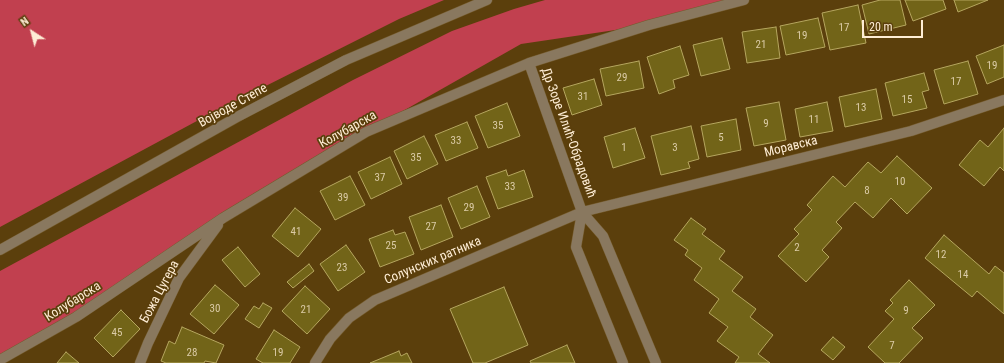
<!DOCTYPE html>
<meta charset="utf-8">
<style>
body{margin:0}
#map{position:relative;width:1004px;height:363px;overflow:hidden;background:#5b3f0c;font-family:"Roboto Condensed",sans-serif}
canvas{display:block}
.north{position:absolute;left:12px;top:12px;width:40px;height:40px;-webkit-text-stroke:3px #5b3f0c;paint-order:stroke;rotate:324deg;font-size:11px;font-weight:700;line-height:16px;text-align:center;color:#feedd5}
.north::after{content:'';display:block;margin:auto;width:14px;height:18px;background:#feedd5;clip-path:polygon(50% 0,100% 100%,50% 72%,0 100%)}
.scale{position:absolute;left:862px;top:20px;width:61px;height:18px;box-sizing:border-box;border:2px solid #feedd5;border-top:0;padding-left:5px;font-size:12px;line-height:14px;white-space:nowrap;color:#feedd5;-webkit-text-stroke:3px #5b3f0c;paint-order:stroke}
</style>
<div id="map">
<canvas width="1004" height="363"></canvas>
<div class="north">N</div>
<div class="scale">20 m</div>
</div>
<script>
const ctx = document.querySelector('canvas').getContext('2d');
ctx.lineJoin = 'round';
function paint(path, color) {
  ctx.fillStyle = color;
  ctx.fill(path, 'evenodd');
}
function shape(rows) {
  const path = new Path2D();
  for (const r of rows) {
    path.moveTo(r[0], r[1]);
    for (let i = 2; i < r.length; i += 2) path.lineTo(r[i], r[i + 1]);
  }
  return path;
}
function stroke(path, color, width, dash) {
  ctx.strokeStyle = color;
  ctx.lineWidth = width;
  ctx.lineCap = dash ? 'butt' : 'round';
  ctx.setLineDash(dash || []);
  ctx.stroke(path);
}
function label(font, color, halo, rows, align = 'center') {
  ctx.font = font + ' "Roboto Condensed",sans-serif';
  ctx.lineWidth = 3.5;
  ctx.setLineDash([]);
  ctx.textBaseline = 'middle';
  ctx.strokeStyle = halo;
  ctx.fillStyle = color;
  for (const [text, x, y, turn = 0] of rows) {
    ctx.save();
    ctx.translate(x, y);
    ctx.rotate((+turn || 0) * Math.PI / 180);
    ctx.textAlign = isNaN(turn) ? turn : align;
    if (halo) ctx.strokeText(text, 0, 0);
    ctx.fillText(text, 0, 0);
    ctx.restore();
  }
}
paint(shape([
 [0,0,444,0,399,19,208,115,0,227],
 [545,0,744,0,649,25,521,44,366,132,0,360,0,271,353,80,452,31,514,9]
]), '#c1404f');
const building = shape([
 [880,0,900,0,906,25,869,34,862,5,880,0],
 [905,0,943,0,946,9,913,21,905,0],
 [954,0,988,0,958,12,954,0],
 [858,5,866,43,830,50,822,13,858,5],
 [818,18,825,47,786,55,780,26,818,18],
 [776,27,780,58,747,63,742,32,776,27],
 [722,38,730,69,701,76,693,45,722,38],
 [1004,45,1004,77,987,84,976,56,1004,45],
 [680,46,689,75,673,80,675,88,659,94,647,57,680,46],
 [639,61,644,88,606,96,600,69,639,61],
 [968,61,978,94,944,104,934,70,968,61],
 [924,73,929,90,922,92,927,108,893,116,885,83,924,73],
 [594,79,602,105,572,115,563,88,594,79],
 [876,89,882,119,845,127,839,97,876,89],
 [779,102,786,140,754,146,746,108,779,102],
 [827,102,833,131,800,137,795,109,827,102],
 [507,103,520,136,488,148,475,116,507,103],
 [736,119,741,150,707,157,701,126,736,119],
 [467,122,478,148,446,161,435,135,467,122],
 [691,126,699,159,688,162,690,168,661,175,651,136,691,126],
 [635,128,645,158,613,168,604,137,635,128],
 [1004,128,1004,171,1000,167,984,186,959,165,980,140,988,147,1004,128],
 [424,136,438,164,407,179,394,151,424,136],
 [897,156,932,188,907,214,891,198,873,218,855,202,836,222,842,228,822,250,829,257,806,282,778,256,799,234,794,229,812,210,807,205,833,176,845,187,868,162,881,173,897,156],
 [390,157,402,184,371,199,358,172,390,157],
 [506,170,508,176,524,170,533,197,498,209,486,177,506,170],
 [350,176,365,205,335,220,320,191,350,176],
 [477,186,490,217,461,229,448,198,477,186],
 [441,205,453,237,421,250,409,217,441,205],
 [295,208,321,229,298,257,272,236,295,208],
 [691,218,706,229,702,234,725,251,719,259,743,277,732,291,756,309,750,317,773,335,758,354,770,363,735,363,739,357,717,341,728,327,709,313,719,299,694,280,702,268,685,255,688,250,674,240,691,218],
 [393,230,395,235,405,232,414,254,380,267,369,239,393,230],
 [944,235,989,274,995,266,1004,273,1004,314,977,291,972,297,925,258,944,235],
 [346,245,365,272,338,291,320,264,346,245],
 [238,247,260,274,245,287,222,260,238,247],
 [309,264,314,271,293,288,287,282,309,264],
 [909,280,935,305,912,328,923,338,899,363,885,363,868,347,894,319,885,311,893,303,890,300,909,280],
 [215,285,239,305,214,334,190,314,215,285],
 [305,286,330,309,307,334,282,311,305,286],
 [504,287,528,345,485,363,473,363,450,309,504,287],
 [263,303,272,308,259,328,245,319,254,306,259,309,263,303],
 [121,310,140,329,113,357,94,338,121,310],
 [182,327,224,345,216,363,205,361,204,363,166,363,161,361,169,341,175,344,182,327],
 [274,330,300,347,290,363,263,363,256,359,274,330],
 [833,337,845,347,833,360,821,350,833,337],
 [567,345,575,363,531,363,530,361,567,345],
 [399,351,401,356,407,353,412,363,370,363,399,351],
 [66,352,79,363,57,363,66,352]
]);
paint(building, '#726418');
stroke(building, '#b5a65f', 1);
const minor = shape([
 [529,63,582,212,603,236,656,363],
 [582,212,576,247,623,363],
 [0,250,239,116,346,60,487,0],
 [0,360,76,317,223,218,366,132,529,63,649,25,744,0],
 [140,363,148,343,179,278,218,225],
 [315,363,330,339,349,318,375,300,582,212,911,131,1004,100]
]);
stroke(minor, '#755b2c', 11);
stroke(minor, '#89785f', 10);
label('11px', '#dbcba6', null, [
 ["17",844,28],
 ["19",802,36],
 ["21",761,45],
 ["19",992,66],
 ["29",622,78],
 ["17",956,82],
 ["31",583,97],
 ["15",907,100],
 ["13",861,108],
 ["11",814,120],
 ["9",766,124],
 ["35",498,126],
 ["5",721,138],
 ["33",456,141],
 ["1",624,148],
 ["3",675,148],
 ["35",416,158],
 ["37",380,178],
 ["10",900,182],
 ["33",510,187],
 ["8",867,191],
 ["39",343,198],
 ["29",469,208],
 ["27",431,227],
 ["41",296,232],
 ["25",391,246],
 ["2",797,248],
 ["12",941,255],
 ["23",342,268],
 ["14",963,275],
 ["30",215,309],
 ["21",306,310],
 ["9",906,311],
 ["45",117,333],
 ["7",892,346],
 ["28",192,353],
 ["19",278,353]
]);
label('13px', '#feedd5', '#5b3f0c', [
 ["Војводе Степе",233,106,-29],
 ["Колубарска",348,130,-29],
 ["Др Зоре Илић-Обрадовић",568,133,70],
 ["Моравска",791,147,-14],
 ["Солунских ратника",433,261,-23],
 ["Божа Цугера",160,292,-62],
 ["Колубарска",73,302,-32]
]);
</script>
